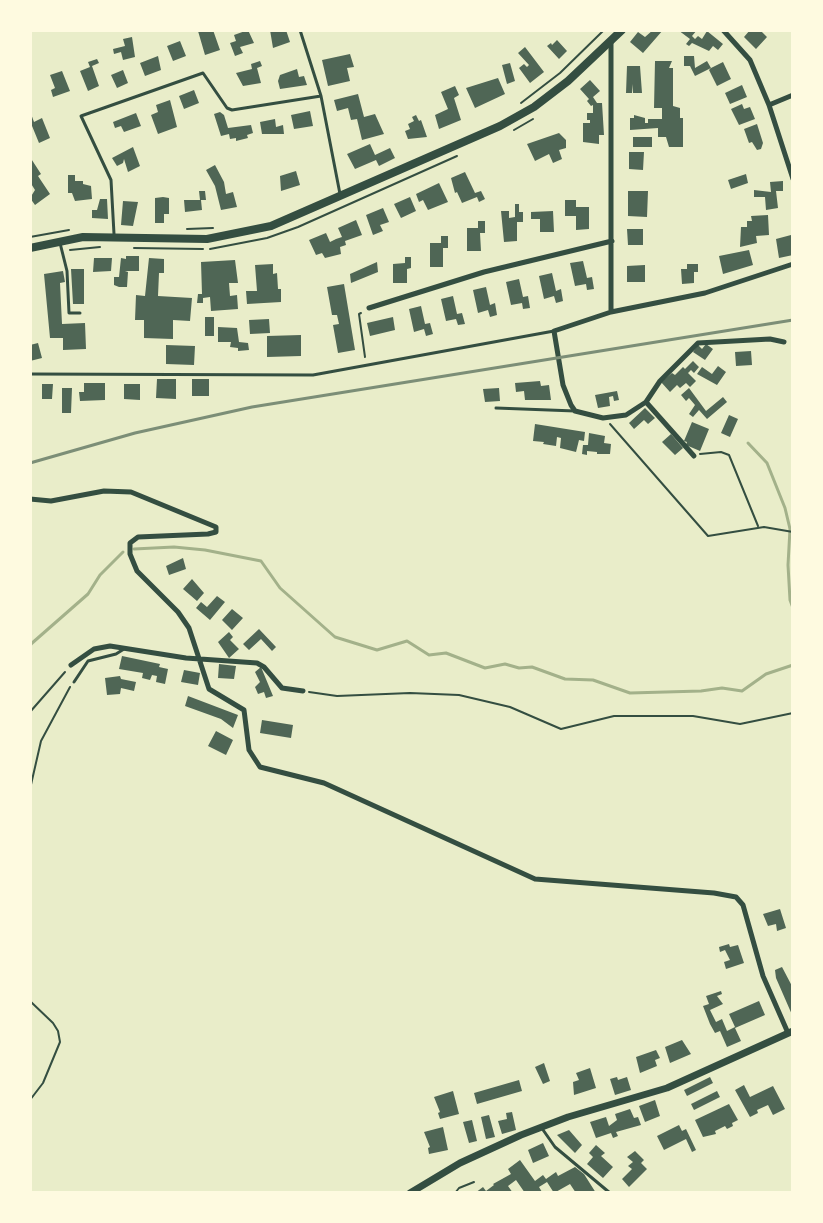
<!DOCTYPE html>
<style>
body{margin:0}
#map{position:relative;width:823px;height:1223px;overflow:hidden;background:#e9edc9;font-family:"Exo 2",sans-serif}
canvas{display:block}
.frame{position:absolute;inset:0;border:32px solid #fefae0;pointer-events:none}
</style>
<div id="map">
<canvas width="823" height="1223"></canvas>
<div class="frame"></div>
</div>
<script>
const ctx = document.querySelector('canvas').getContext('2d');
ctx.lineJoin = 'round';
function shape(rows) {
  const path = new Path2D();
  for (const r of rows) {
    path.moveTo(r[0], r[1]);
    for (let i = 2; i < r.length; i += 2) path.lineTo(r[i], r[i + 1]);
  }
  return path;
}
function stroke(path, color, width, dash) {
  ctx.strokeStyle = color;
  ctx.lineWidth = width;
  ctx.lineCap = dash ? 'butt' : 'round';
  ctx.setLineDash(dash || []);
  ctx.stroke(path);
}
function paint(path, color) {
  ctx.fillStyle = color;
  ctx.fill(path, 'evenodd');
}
stroke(shape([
 [748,443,767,463,785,508,790,529,788,565,790,600,793,608],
 [134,549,174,547,205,550,261,561,280,588,335,637,377,650,407,641,429,655,446,653,485,668,505,664,519,668,532,667,565,679,593,680,630,693,701,691,722,688,742,691,766,674,793,665],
 [30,648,31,644,88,594,100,575,123,552]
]), '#a3b18a', 3);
paint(shape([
 [213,30,220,50,205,55,198,31],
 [248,30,254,43,240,47,243,53,235,56,230,43,236,41,234,35],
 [270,30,286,30,290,42,273,48],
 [653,30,663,30,643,53,630,42,638,32,645,37],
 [678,30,697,30,692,36,695,39,698,36,702,39,707,31,723,44,718,50,713,46,709,51,692,43,689,46,686,44,690,39],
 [750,30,760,30,767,37,756,49,744,37],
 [132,37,135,57,123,60,121,52,114,54,113,49,125,46,123,39],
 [557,40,567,51,559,59,547,46,551,43,552,45],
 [180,41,186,56,173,61,167,46],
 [525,47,544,72,530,83,519,68,524,64,527,67,529,65,518,53],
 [350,54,354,67,347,68,350,81,328,86,322,60],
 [158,56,161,70,145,76,140,63],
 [684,56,694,56,695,68,707,61,711,68,723,62,731,79,717,86,709,70,711,68,695,76,690,66,684,66],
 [97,59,99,63,92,66,99,86,88,91,80,71,90,67,88,62],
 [260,61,262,66,257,68,261,83,243,86,236,73,252,69,251,64],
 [655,61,672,61,669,68,673,68,673,106,680,108,680,118,683,118,683,147,669,147,666,137,658,137,658,128,630,130,630,118,634,118,634,115,645,118,645,123,648,123,648,119,662,119,662,108,654,108],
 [510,63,515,81,507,84,502,65],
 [627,66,640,66,642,93,633,93,633,84,632,93,626,93],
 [297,69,299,77,304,76,307,85,280,89,278,81,280,75],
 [123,70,128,83,117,88,111,75],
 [62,71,70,91,53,97,51,90,55,88,50,75],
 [498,78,505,94,475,108,466,88],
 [590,80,600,91,593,97,597,103,602,103,604,135,599,135,599,144,583,142,583,123,590,123,590,120,587,120,587,113,593,113,593,105,591,106,587,101,589,99,580,89],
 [742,85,747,97,730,104,725,93],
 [455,86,459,95,454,98,461,120,439,129,435,115,448,109,441,92],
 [194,90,199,103,184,109,179,96],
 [358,94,364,117,375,114,384,134,362,140,357,119,351,120,348,108,337,111,334,100],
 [170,100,177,127,158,134,151,115,158,112,156,105],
 [742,104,744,109,750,107,755,119,739,125,731,109],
 [30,111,34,122,42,118,50,138,39,143,30,121],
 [310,111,313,126,294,129,291,115],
 [220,112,224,115,228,128,251,125,253,133,247,135,248,138,236,141,236,138,230,139,229,134,221,136,214,114],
 [136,113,141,126,124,132,121,126,115,128,113,122],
 [416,115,419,121,421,120,427,137,408,139,405,131,410,129,408,124,414,121,412,117],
 [275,119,276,127,283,125,284,134,262,134,260,122],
 [757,124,763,143,761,149,757,150,752,142,749,143,744,129],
 [559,133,566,140,566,148,559,150,562,159,553,163,549,154,535,161,527,144],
 [633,137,652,137,652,147,633,147],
 [370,144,375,155,390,148,395,158,379,166,376,160,355,169,347,154],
 [133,147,140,166,128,172,124,159,123,163,117,166,112,158],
 [629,152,644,152,643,170,629,169],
 [30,157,41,174,38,176,50,194,35,205,30,198,35,190,30,182],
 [215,165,224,182,226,194,233,192,237,207,221,210,215,186,206,170],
 [296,171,300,185,281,191,280,176],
 [465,172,475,193,481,191,485,199,479,202,477,197,462,203,457,192,455,193,451,178],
 [746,174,748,183,731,189,728,180],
 [68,175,75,175,75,181,83,181,83,184,91,186,92,199,75,201,72,193,68,193],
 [783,181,783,191,776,191,778,208,766,210,765,197,754,197,754,190,771,192,770,182],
 [439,183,448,202,428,210,423,200,419,202,416,194],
 [199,191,205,191,206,200,201,200,202,210,185,212,184,200,200,200],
 [628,191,648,191,647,217,628,216],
 [163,197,169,198,169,214,164,214,164,223,155,223,155,198],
 [410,197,416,211,401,218,394,204],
 [100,199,107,199,108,219,92,218,92,210,97,210],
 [565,200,576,200,576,207,589,207,589,229,576,230,576,216,565,216],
 [123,201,138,202,133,226,121,225],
 [515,204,519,204,519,212,523,212,523,222,517,222,517,241,504,242,501,211,509,211,509,218,515,217],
 [383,208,389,222,380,225,383,231,373,235,366,215],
 [553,211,554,232,540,232,540,219,531,219,531,212],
 [768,215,769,235,756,236,757,243,740,247,741,227,747,227,747,221,752,221,751,216],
 [356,220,362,235,345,241,346,245,340,247,341,254,325,258,322,253,316,255,309,240,326,233,330,242,336,239,342,237,338,228],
 [478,221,485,221,485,233,480,233,481,251,467,251,467,228,478,228],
 [627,229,643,229,643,245,628,245],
 [791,235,793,255,779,258,776,239],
 [441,236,448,236,448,248,443,248,443,267,430,267,430,243,441,243],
 [749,250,753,265,723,274,719,256],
 [126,256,139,256,139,271,125,271,128,272,127,287,119,287,114,285,114,277,119,277,121,258,126,259],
 [405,257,411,257,411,268,407,269,407,283,393,283,393,264,405,263],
 [94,258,112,258,111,271,93,272],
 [149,258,164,259,164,273,159,273,158,296,192,298,190,321,173,320,173,339,144,338,144,320,135,320,136,295,145,296],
 [235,260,238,283,229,283,230,296,237,295,238,309,211,311,210,297,203,298,203,303,197,303,198,294,202,294,201,262],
 [583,261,587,278,592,277,594,289,587,290,586,284,575,286,570,263],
 [377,262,378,272,351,283,350,274],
 [273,264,273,274,277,273,278,289,281,289,281,302,247,304,246,291,257,291,255,265],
 [687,264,698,264,698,272,694,272,694,283,682,284,681,269,687,269],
 [645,265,645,282,627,282,627,266],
 [71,269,84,269,84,304,73,304],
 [63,271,65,282,60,283,62,324,85,323,86,349,63,350,63,338,50,338,44,274],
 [552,273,556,291,561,289,563,301,556,303,554,296,544,299,539,276],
 [519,279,523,297,528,296,530,308,523,309,522,303,511,305,506,282],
 [344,284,355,350,338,353,333,325,339,324,337,315,332,315,327,287],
 [486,287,490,305,495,303,497,315,490,317,488,310,478,313,473,290],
 [453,296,457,314,462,313,465,324,458,325,456,319,446,321,441,299],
 [421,306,425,324,430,323,433,334,426,336,424,329,414,332,409,309],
 [205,317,214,317,214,336,205,336],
 [393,317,395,330,370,336,367,323],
 [269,319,270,333,250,334,249,320],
 [218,327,237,328,239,342,248,343,249,350,238,351,238,348,230,347,231,342,218,342],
 [301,335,301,356,267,357,267,336],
 [38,343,42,358,30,361,30,345],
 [706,344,713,349,705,360,693,352,698,345,702,349],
 [166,345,195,346,194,365,166,364],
 [751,351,752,365,736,366,735,352],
 [693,361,699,367,694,373,691,370,688,373,696,381,690,387,686,383,680,388,677,385,670,392,661,382,672,373,675,375,683,367,685,369],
 [718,366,726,372,717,385,697,374,702,367,712,374],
 [157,379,176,379,176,399,156,398],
 [192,379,209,379,209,396,192,396],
 [540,381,541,386,549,385,551,400,525,400,524,391,516,392,515,383],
 [84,383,105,383,105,400,80,401,79,392,84,392],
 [42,384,53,384,52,399,42,399],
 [124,384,140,384,140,400,124,399],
 [62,388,72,388,71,413,62,413],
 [499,388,500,401,485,402,483,389],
 [689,388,706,411,723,397,727,402,707,419,699,410,693,417,689,414,695,405,689,398,686,401,681,395],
 [617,391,619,400,614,401,613,396,609,397,610,406,598,408,595,395],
 [645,408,655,418,648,424,644,420,634,429,629,423],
 [729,415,738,419,730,437,721,433],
 [692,422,709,429,700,451,686,445,687,442,684,441],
 [535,424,585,432,584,441,579,440,576,452,560,448,561,438,557,437,556,446,543,444,544,442,533,441],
 [589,433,605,436,604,443,611,444,610,454,597,454,597,452,587,451,587,455,582,454,583,445,588,445],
 [671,434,683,448,675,455,662,442],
 [183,558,186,569,169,575,166,566],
 [192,579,204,593,197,601,183,589],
 [217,596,225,602,210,620,196,608,201,602,207,607],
 [232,609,243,618,232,630,222,620],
 [259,629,276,647,272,651,261,639,249,650,243,644],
 [229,632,233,637,230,640,239,649,229,658,218,642],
 [122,656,160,664,159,667,168,669,165,684,156,682,157,676,152,675,150,680,142,678,143,673,119,669],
 [219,664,236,666,234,679,218,678],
 [261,667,273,696,266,698,264,692,258,694,255,687,260,682,255,672],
 [184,670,200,673,198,685,181,682],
 [120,676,121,679,136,682,134,691,121,688,120,694,107,695,105,678],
 [188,696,238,715,233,728,221,719,185,706],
 [262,720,293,725,291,738,260,733],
 [216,731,233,740,226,755,208,746],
 [780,909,786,928,777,931,776,924,768,926,763,914],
 [729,944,730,947,738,945,744,963,726,969,724,962,730,960,725,950,720,952,719,947],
 [782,967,793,988,793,1017,776,978,775,970],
 [721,991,722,994,717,996,723,1004,710,1010,716,1022,722,1019,727,1031,735,1027,729,1014,759,1001,765,1015,735,1028,741,1041,727,1047,720,1031,715,1033,710,1024,703,1006,709,1004,706,996],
 [682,1040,691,1054,670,1063,665,1047],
 [656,1050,660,1058,655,1060,657,1066,640,1073,636,1057],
 [544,1063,550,1081,543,1084,535,1067],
 [590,1068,596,1088,574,1095,573,1082,579,1080,576,1073],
 [617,1077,618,1080,627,1077,631,1090,615,1095,610,1079],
 [710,1077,713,1083,687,1096,684,1090],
 [519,1080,522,1091,477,1104,474,1093],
 [744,1085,750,1097,773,1086,785,1109,773,1115,768,1105,757,1110,758,1113,750,1117,735,1090],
 [453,1091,459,1114,440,1119,438,1113,440,1112,434,1097],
 [717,1091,720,1097,694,1110,691,1104],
 [655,1100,660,1116,645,1122,639,1106],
 [729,1104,738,1120,732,1123,733,1126,727,1129,725,1126,715,1131,716,1134,703,1137,695,1120],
 [630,1109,634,1118,638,1117,641,1125,616,1132,618,1136,613,1138,611,1133,596,1138,590,1122,606,1117,609,1126,617,1120,615,1114],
 [512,1112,516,1130,502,1134,498,1121,507,1119,506,1113],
 [489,1115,495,1137,486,1139,481,1117],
 [472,1120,477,1141,469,1143,463,1122],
 [679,1125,682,1131,686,1129,696,1150,692,1152,686,1139,664,1150,657,1136],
 [443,1127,448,1150,429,1154,428,1148,430,1147,424,1132],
 [569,1130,582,1145,575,1153,557,1135],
 [543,1143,549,1156,533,1163,528,1150],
 [596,1145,605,1153,601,1156,613,1167,603,1178,587,1164,593,1157,589,1153],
 [635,1151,644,1160,641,1163,647,1169,629,1187,622,1179,632,1169,628,1166,633,1162,627,1157],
 [520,1160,535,1181,543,1175,546,1179,556,1172,558,1176,575,1167,584,1174,596,1193,576,1193,570,1184,554,1193,547,1182,539,1187,542,1192,540,1193,525,1193,516,1180,508,1186,513,1193,475,1193,483,1187,486,1191,494,1185,493,1184,511,1174,508,1169]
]), '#4f6655');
stroke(shape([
 [521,103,560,73,604,30],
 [514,130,533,119],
 [187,229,213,228],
 [30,237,69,230],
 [134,248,203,249],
 [210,249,267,238,298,227,457,156],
 [70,250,100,247],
 [361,313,359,314,365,357],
 [610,424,708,536,764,527,793,532],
 [700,454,721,452,729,455,758,526],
 [309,692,337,696,410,693,459,695,510,707,561,729,614,716,693,716,740,724,793,713],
 [30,712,65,672],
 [30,789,41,741,70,687],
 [30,1001,53,1023,58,1031,60,1042,43,1083,30,1100],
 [455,1193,459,1188,474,1182]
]), '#344e41', 2);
stroke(shape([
 [300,30,321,96,340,194],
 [114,234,111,180,81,116,203,73,227,108,232,110,321,96],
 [60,243,67,271,69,313,80,313],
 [30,374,313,375,554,331],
 [496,408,575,411],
 [74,682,88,661,116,654,124,649],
 [541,1127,555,1147,610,1193]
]), '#344e41', 3);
stroke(shape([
 [723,30,750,60,769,105,793,179],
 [611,42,611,312],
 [769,105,793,95],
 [369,308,484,272,612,241],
 [784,342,770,339,698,343,660,381,646,402,626,415,603,418,575,411,571,405,563,385,554,331,611,312,705,293,793,264],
 [646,402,694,456],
 [30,499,51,501,104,491,131,492,216,527,216,532,208,534,138,537,130,543,130,554,137,571,178,612,189,628,209,689,244,710,249,750,260,767,324,783,535,879,714,893,736,897,743,905,763,976,788,1033],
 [71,665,94,649,110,646,186,658,257,663,264,667,282,688,303,691]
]), '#344e41', 5);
stroke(shape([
 [410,1193,460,1163,521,1135,568,1117,667,1088,793,1031]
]), '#344e41', 7);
stroke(shape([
 [30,248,83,237,207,239,271,226,500,126,534,107,568,81,622,30]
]), '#344e41', 8);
stroke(shape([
 [30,463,135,433,252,407,793,320]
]), '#7c8e77', 3);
</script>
